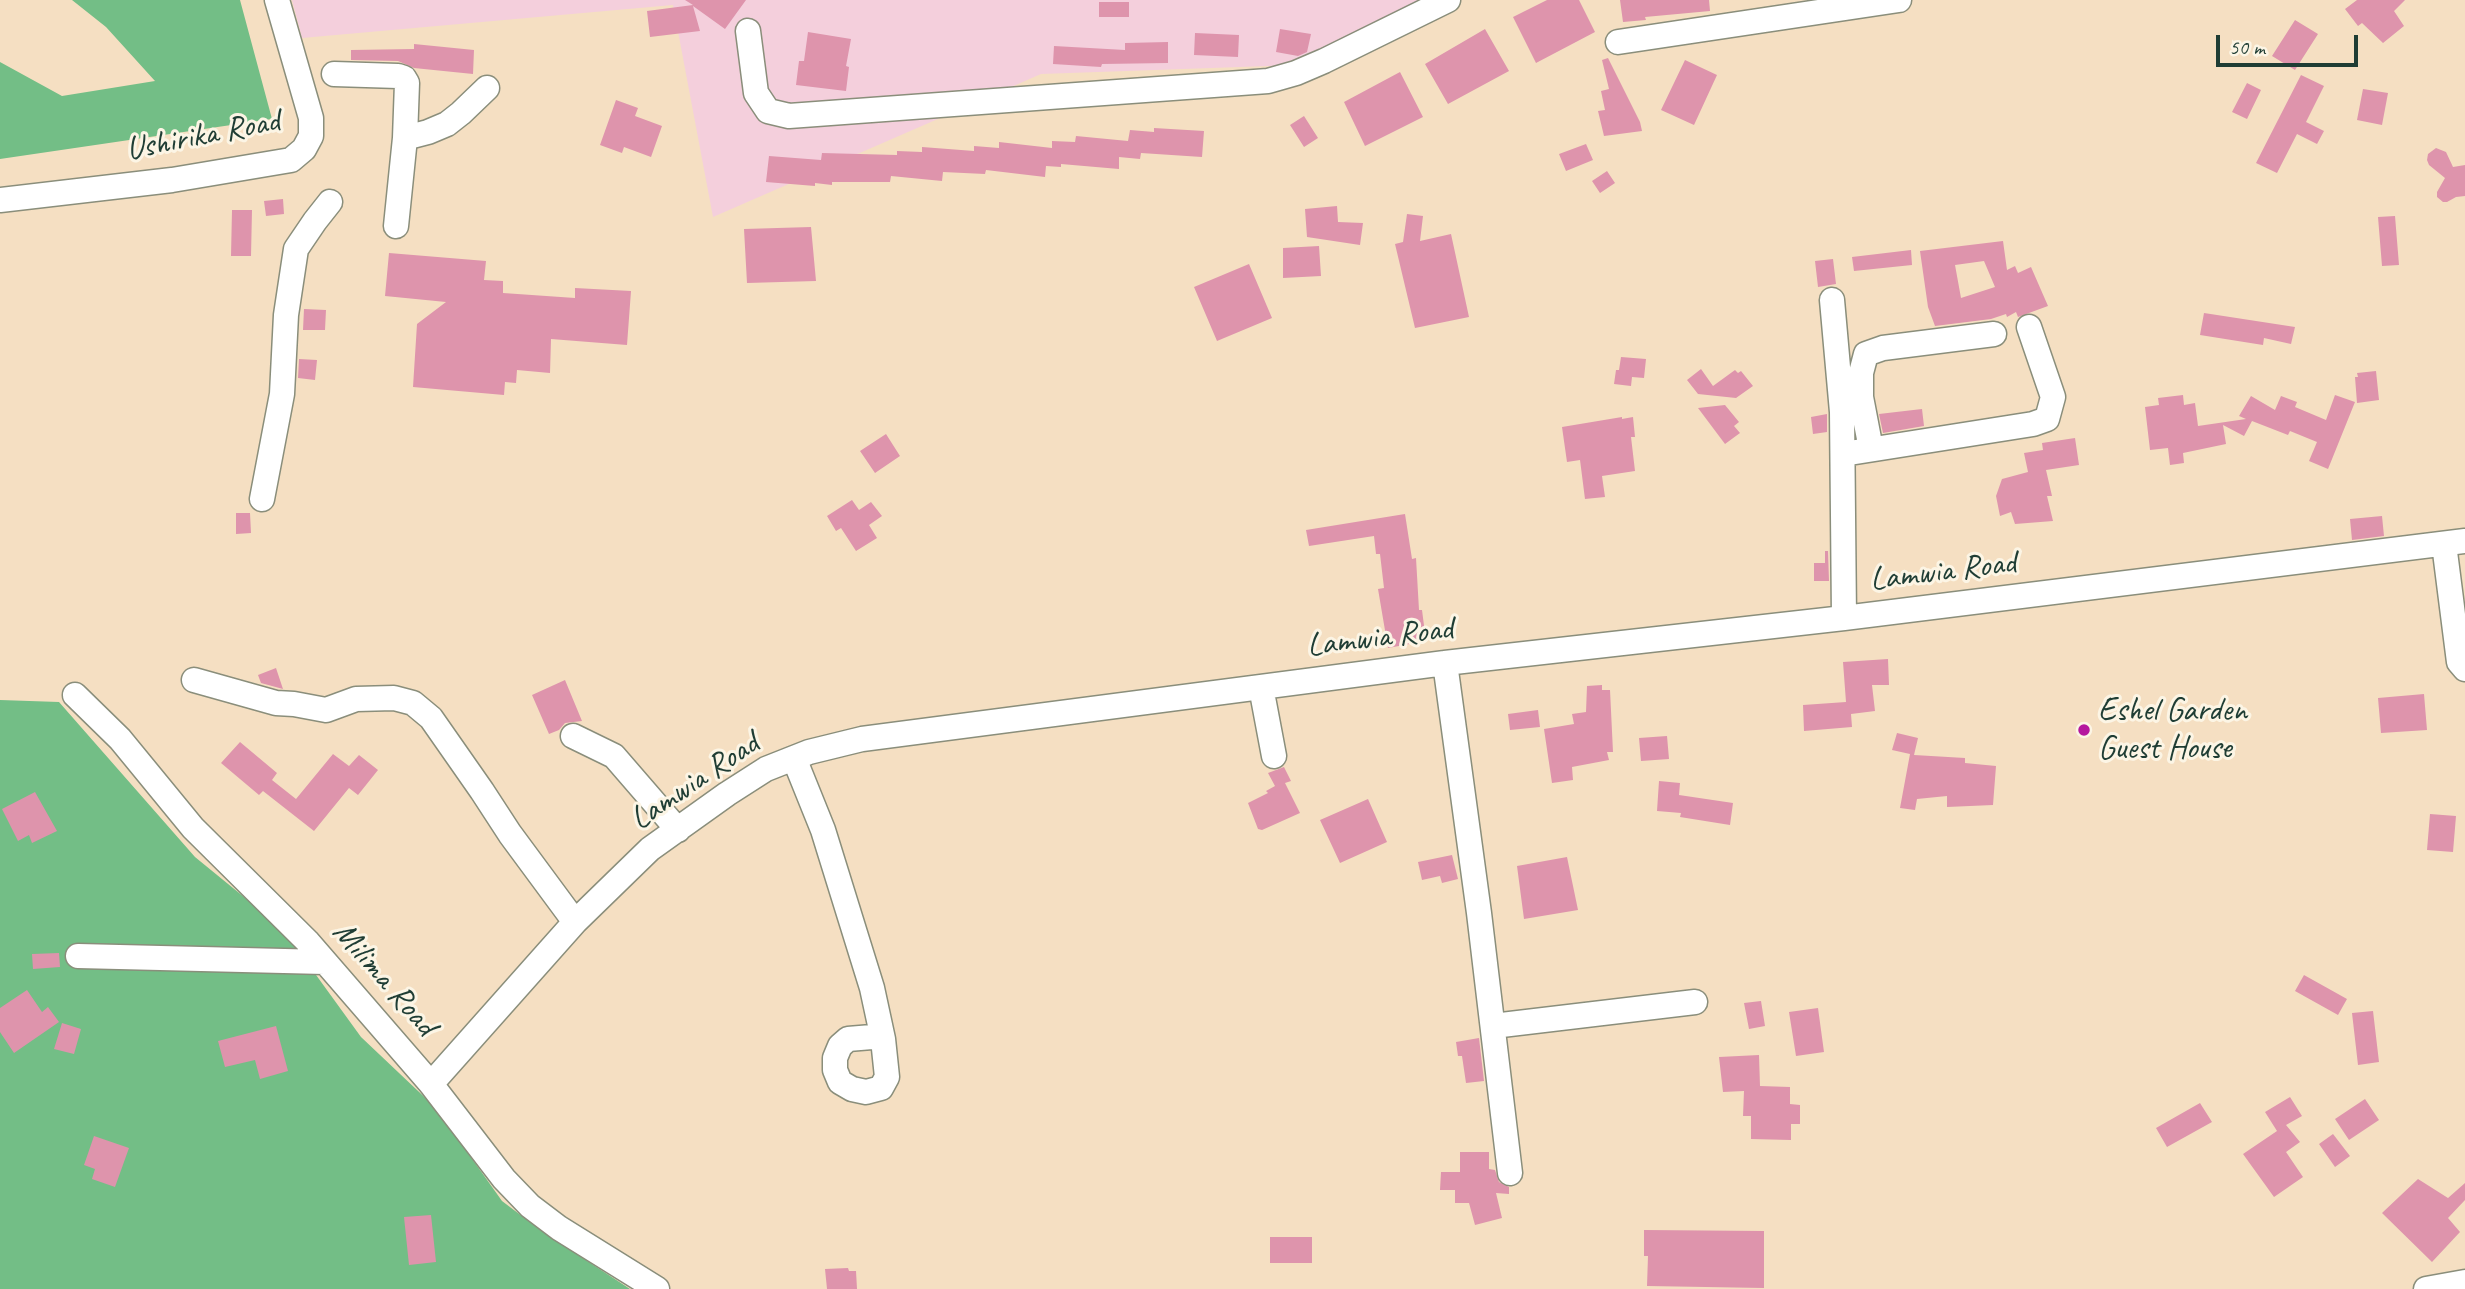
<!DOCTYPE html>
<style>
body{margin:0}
#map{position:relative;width:2465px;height:1289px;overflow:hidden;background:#f5dfc2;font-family:Caveat,sans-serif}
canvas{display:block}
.scale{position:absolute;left:2216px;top:35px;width:142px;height:32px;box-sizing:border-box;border:4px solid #1f3d34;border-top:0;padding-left:9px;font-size:21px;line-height:24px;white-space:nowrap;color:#1f3d34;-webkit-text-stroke:5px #fcf5e5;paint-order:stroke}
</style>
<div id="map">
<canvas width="2465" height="1289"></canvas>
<div class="scale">50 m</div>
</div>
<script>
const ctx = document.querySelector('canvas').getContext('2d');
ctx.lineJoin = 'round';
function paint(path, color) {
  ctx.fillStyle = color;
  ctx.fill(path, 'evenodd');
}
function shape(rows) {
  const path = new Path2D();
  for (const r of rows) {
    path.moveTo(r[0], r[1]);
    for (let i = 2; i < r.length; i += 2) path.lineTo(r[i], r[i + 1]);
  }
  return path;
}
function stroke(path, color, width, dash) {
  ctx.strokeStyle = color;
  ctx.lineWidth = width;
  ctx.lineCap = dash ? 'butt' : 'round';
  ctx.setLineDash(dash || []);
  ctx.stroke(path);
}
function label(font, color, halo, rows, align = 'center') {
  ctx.font = font + ' Caveat,sans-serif';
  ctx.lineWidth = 6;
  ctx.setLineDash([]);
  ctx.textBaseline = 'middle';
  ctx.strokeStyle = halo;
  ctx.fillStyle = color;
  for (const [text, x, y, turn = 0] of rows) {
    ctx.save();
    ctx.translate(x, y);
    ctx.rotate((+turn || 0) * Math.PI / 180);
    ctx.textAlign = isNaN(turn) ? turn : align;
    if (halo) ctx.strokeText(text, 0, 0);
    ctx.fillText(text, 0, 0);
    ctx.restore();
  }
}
paint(shape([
 [292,0,1423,0,1297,65,1041,74,713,217,673,5,302,38]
]), '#f4cfdc');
paint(shape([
 [72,0,240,0,272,119,0,159,0,62,62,96,155,81,106,27],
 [0,700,59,702,195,857,282,928,361,1037,436,1108,502,1201,543,1232,630,1289,0,1289]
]), '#73be86');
paint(shape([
 [685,0,746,0,725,29,693,6,700,31,650,37,647,11,693,5],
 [1547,0,1579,0,1595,32,1536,63,1513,17],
 [1620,0,1709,0,1710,11,1645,17,1646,20,1623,22],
 [2357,0,2405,0,2394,11,2404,26,2383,43,2362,23,2358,26,2345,9],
 [1099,2,1129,2,1129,17,1099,17],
 [2295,20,2318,34,2295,70,2272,56],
 [1280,29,1311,34,1307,52,1298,56,1276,52],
 [1485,29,1509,71,1448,104,1425,64],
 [808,32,851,39,846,66,849,67,846,91,796,85,799,61,804,61],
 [1195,33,1239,35,1238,57,1194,55],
 [1168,42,1168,63,1102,64,1101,67,1053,64,1054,46,1125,50,1125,43],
 [414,44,474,50,473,74,414,68,398,61,351,60,351,50,414,49],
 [1608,58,1640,122,1642,131,1604,136,1598,111,1605,110,1601,91,1609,89,1602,60],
 [1685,60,1717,75,1694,125,1661,110],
 [1400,72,1423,117,1365,146,1344,102],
 [2301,75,2324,86,2306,122,2324,131,2317,144,2297,134,2277,173,2256,163],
 [2247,83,2261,90,2247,119,2232,112],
 [2363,89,2388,93,2382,125,2357,120],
 [616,100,638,108,635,116,662,126,651,157,624,147,622,153,600,145],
 [1304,116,1318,138,1304,147,1290,125],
 [1154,128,1204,131,1202,157,1141,153,1140,159,1119,157,1119,169,1061,164,1061,167,1046,166,1045,177,986,170,985,174,943,172,942,181,891,176,890,182,832,182,832,185,815,183,815,186,766,182,769,156,821,160,822,153,897,155,897,151,922,152,922,147,974,151,974,146,999,148,999,142,1052,148,1052,141,1075,142,1076,136,1128,141,1130,130,1154,132],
 [1586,144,1593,160,1566,171,1559,154],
 [2436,148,2446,152,2453,167,2465,165,2465,196,2456,197,2447,202,2443,202,2437,197,2437,192,2445,178,2429,165,2427,160,2428,154],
 [1607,171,1615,183,1600,193,1592,181],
 [283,199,284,214,266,216,264,201],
 [1337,206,1338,222,1363,223,1360,245,1307,237,1305,209],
 [232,210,252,210,251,256,231,256],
 [1407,214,1423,216,1420,241,1451,234,1469,317,1415,328,1395,244,1403,242],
 [2395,216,2399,265,2382,266,2378,217],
 [811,227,816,281,747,283,744,229],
 [2003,241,2007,270,2015,266,2018,273,2031,267,2048,306,2018,317,2016,312,2007,317,2006,314,1991,319,1935,326,1928,307,1920,251],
 [1984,261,1995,287,1961,298,1955,265],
 [1319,246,1321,276,1283,278,1283,248],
 [1911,250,1912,265,1854,271,1852,257],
 [389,253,486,261,484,280,503,281,503,293,575,298,575,288,631,291,627,345,551,339,550,373,517,370,516,383,505,382,504,395,413,387,417,324,446,302,385,296],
 [1833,259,1836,284,1818,287,1815,261],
 [1249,264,1272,318,1217,341,1194,287],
 [304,309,326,310,325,330,303,330],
 [2204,313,2295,327,2291,344,2264,338,2263,345,2200,335],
 [1621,357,1646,359,1644,378,1632,377,1631,386,1614,384,1616,370,1619,370],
 [299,359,317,360,315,380,298,378],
 [1701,369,1713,386,1735,370,1738,373,1741,371,1753,386,1736,398,1698,394,1687,380],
 [2376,371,2379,400,2357,403,2355,377,2358,377,2357,373],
 [2183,395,2184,405,2195,403,2198,426,2246,419,2239,416,2251,396,2275,410,2281,396,2297,402,2295,407,2326,420,2335,395,2355,402,2328,469,2309,461,2317,442,2290,431,2288,435,2252,421,2244,436,2223,425,2226,444,2183,453,2184,463,2170,465,2168,448,2150,450,2145,407,2159,405,2158,398],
 [1725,405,1739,422,1734,426,1740,433,1725,444,1698,408],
 [1922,409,1924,426,1883,433,1879,414],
 [1827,414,1827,432,1813,434,1811,417],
 [1622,417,1622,419,1633,417,1635,437,1631,437,1635,471,1602,476,1605,497,1585,499,1580,460,1567,462,1562,427],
 [886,434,900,456,875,473,860,451],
 [2075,438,2079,465,2046,470,2052,496,2047,496,2053,521,2015,524,2011,512,2000,516,1996,496,2002,479,2028,472,2024,453,2043,450,2042,443],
 [852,500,859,510,871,502,882,516,869,525,877,538,856,551,841,528,836,531,827,516],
 [236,513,250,513,251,533,236,534],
 [1405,514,1412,559,1416,558,1419,610,1422,610,1426,641,1388,648,1378,589,1384,588,1380,554,1376,554,1374,536,1309,546,1306,530],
 [2382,516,2384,536,2352,540,2350,519],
 [1825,551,1828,551,1829,581,1814,581,1814,563,1825,563],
 [1888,659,1889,685,1872,685,1875,711,1851,714,1852,727,1804,731,1803,705,1846,702,1843,662],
 [276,668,283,689,261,683,258,675],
 [565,680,582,721,565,723,559,730,549,734,532,695],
 [1602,685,1602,690,1610,690,1613,752,1607,752,1609,760,1572,767,1573,780,1552,783,1544,729,1574,724,1572,714,1586,712,1587,686],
 [2424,694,2427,730,2381,733,2378,698],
 [1538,710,1540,727,1510,730,1508,714],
 [1897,733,1918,738,1914,755,1965,758,1965,763,1996,766,1993,805,1947,807,1947,796,1917,799,1915,810,1900,808,1910,754,1892,750],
 [1667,736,1669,759,1641,761,1639,738],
 [240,742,277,773,272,780,296,799,333,754,349,766,359,755,378,770,358,795,349,788,314,831,263,791,259,795,221,763],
 [1284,767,1291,781,1285,783,1300,813,1262,830,1258,829,1248,803,1268,793,1266,791,1275,786,1268,773],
 [1659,781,1680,783,1679,795,1733,803,1730,825,1680,817,1681,813,1657,811],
 [35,792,57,831,32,843,29,835,18,841,2,809],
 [1368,799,1387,842,1340,863,1320,820],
 [2430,814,2456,816,2453,852,2427,850],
 [1452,855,1458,879,1442,883,1440,876,1422,880,1418,862],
 [1567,857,1578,910,1524,919,1517,866],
 [59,953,60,967,33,969,32,954],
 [2304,975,2347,999,2338,1015,2295,991],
 [27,990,42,1012,48,1007,59,1022,14,1053,0,1032,0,1008],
 [1761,1001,1765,1026,1749,1029,1744,1003],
 [1818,1008,1824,1052,1796,1056,1789,1012],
 [2373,1011,2379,1062,2358,1065,2352,1013],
 [62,1023,81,1029,74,1054,54,1049],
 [276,1026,288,1071,260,1079,255,1060,225,1067,218,1041],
 [1479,1038,1484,1081,1466,1083,1462,1056,1458,1056,1456,1042],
 [1759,1055,1760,1086,1790,1087,1790,1104,1800,1105,1800,1124,1791,1124,1791,1140,1751,1139,1751,1116,1743,1116,1744,1091,1723,1092,1719,1057],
 [2290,1097,2302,1116,2286,1125,2300,1142,2286,1152,2303,1177,2274,1197,2243,1154,2277,1131,2265,1112],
 [2365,1099,2379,1120,2349,1140,2335,1119],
 [2200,1103,2212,1122,2167,1147,2156,1128],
 [2333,1134,2350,1156,2335,1167,2319,1144],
 [94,1136,129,1148,115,1187,92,1179,95,1169,84,1165],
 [1460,1152,1489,1152,1489,1169,1495,1170,1499,1182,1509,1187,1509,1194,1496,1193,1502,1218,1475,1225,1469,1203,1455,1203,1455,1190,1440,1190,1441,1172,1460,1172],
 [2418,1179,2448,1198,2465,1183,2465,1200,2448,1218,2460,1232,2432,1262,2382,1213],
 [431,1215,436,1262,409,1265,404,1217],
 [1644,1230,1764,1231,1764,1288,1647,1286,1648,1256,1644,1256],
 [1270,1237,1312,1237,1312,1263,1270,1263],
 [848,1268,849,1271,856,1271,857,1289,827,1289,825,1269]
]), '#de94ac');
const minor = shape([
 [748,31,756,93,768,111,789,116,1268,81,1296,73,1324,61,1448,0],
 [1618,42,1899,0],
 [334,74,398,76,404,78,407,83,405,138,396,226],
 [405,138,428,132,447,124,461,113,487,88],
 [0,200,172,180,291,160,304,149,311,136,311,118,277,0],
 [1832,300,1842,412,1844,618],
 [1871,449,1861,397,1861,373,1866,354,1883,348,1994,334],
 [1843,454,2033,424,2047,419,2053,397,2029,327],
 [262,499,282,394,286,315,296,249,315,221,330,202],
 [2444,544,2459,662,2465,669],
 [1445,663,1479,913,1510,1173],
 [194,680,276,703,294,704,326,710,356,699,394,698,413,703,431,718,482,791,510,834,575,922],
 [1261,687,1274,756],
 [75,695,120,739,193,828,308,942,431,1084,504,1179,530,1206,559,1228,657,1289],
 [573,736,614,756,678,830],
 [794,758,823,830,872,988,883,1039],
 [78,956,325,962],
 [1493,1026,1695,1002],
 [872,1037,883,1039,887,1077,881,1088,866,1092,852,1089,840,1082,835,1070,835,1058,840,1046,848,1039,872,1037],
 [431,1084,575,922,650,849,727,794,766,769,809,752,862,739,1445,663,1844,618,2465,541],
 [2426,1289,2465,1282]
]);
stroke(minor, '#8a8e7b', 27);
stroke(minor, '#fff', 24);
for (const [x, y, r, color] of [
 [2084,730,7,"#b5179e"]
]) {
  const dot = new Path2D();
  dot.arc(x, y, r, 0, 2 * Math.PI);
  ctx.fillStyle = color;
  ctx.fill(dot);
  stroke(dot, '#fcf5e5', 2.5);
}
label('33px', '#1f3d34', '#fcf5e5', [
 ["Ushirika Road",203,136,-11],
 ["Lamwia Road",1943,572,-7],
 ["Lamwia Road",1380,638,-7],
 ["Lamwia Road",695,782,-34],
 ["Milima Road",384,979,49]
]);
label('33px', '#1f3d34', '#fcf5e5', [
 ["Eshel Garden",2098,711],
 ["Guest House",2098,749]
], 'left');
</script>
